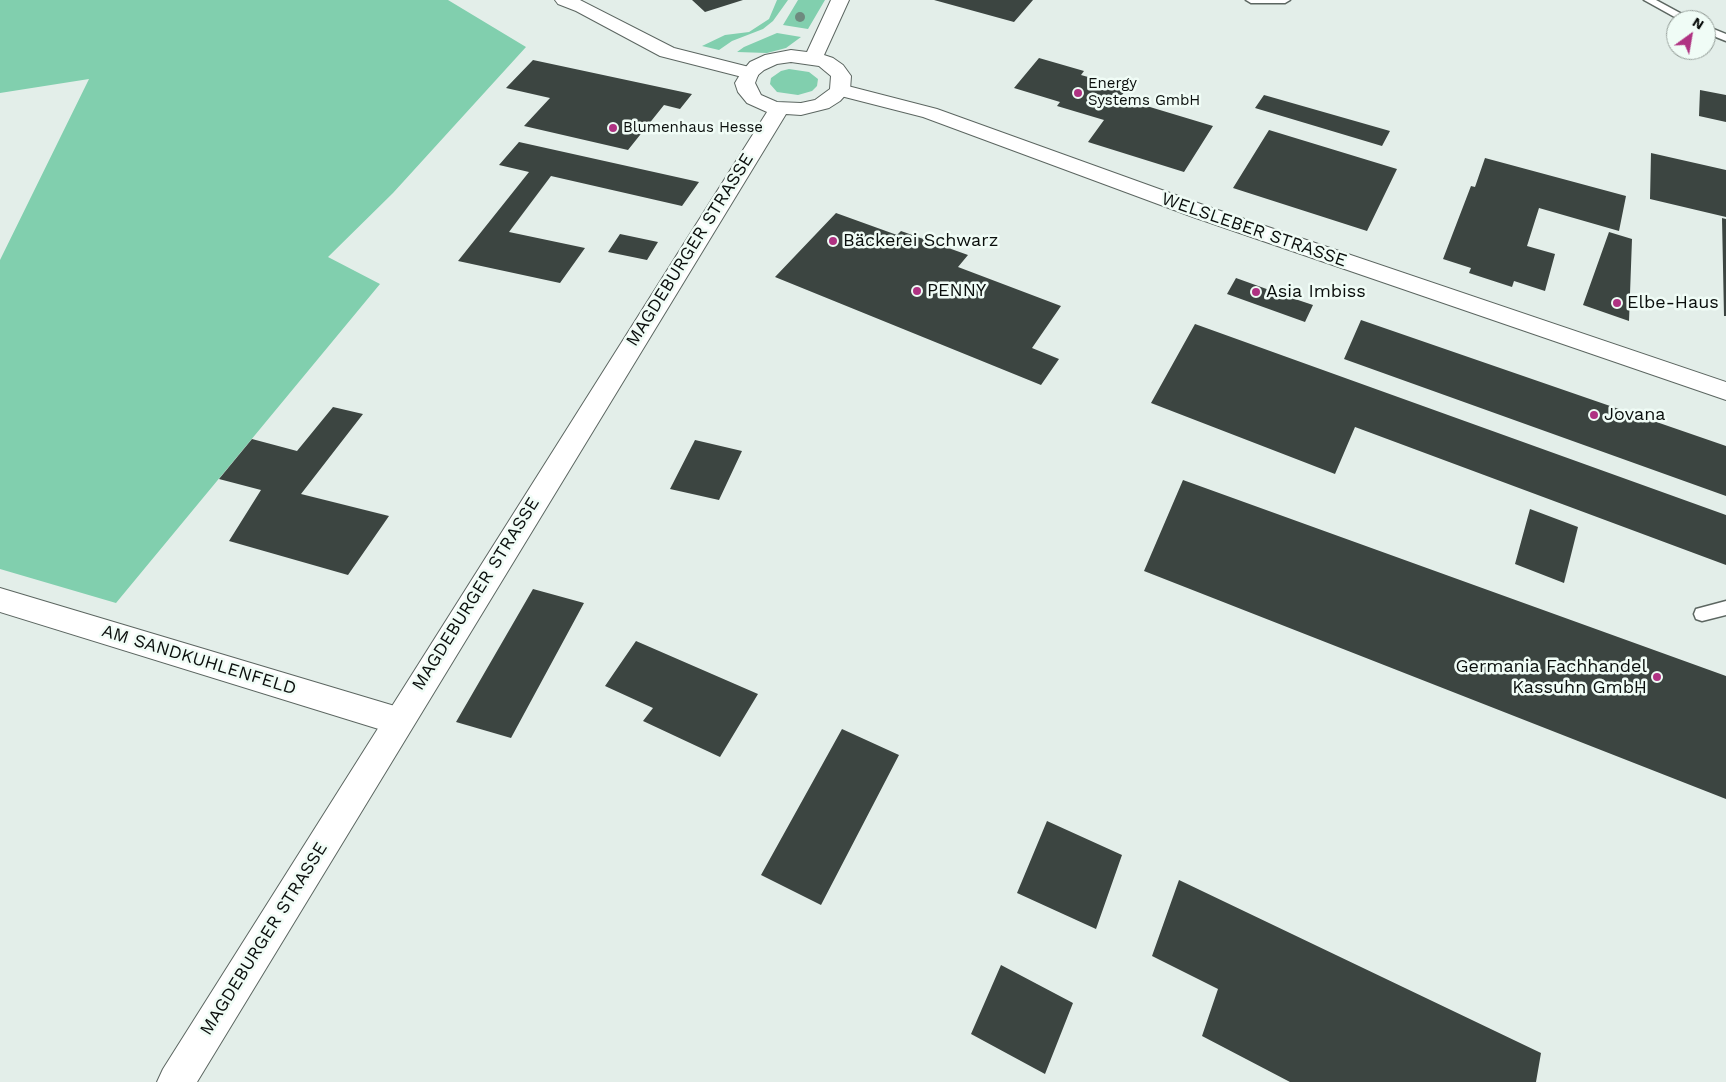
<!DOCTYPE html>
<meta charset="utf-8">
<style>
body{margin:0}
#map{position:relative;width:1726px;height:1082px;overflow:hidden;background:#e3eee9;font-family:"Work Sans",sans-serif}
canvas{display:block}
.north{position:absolute;left:1666px;top:10px;width:50px;height:50px;box-sizing:border-box;background:#f0fcf6;border:1px solid #949d98;border-radius:50%;rotate:32deg;font-size:14px;font-weight:700;line-height:20px;text-align:center;color:#0a0e0c}
.north::after{content:'';display:block;margin:auto;width:18px;height:22px;background:#af3282;clip-path:polygon(50% 0,100% 100%,50% 72%,0 100%)}
</style>
<div id="map">
<canvas width="1726" height="1082"></canvas>
<div class="north">N</div>
</div>
<script>
const ctx = document.querySelector('canvas').getContext('2d');
ctx.lineJoin = 'round';
function paint(path, color) {
  ctx.fillStyle = color;
  ctx.fill(path, 'evenodd');
}
function shape(rows) {
  const path = new Path2D();
  for (const r of rows) {
    path.moveTo(r[0], r[1]);
    for (let i = 2; i < r.length; i += 2) path.lineTo(r[i], r[i + 1]);
  }
  return path;
}
function stroke(path, color, width, dash) {
  ctx.strokeStyle = color;
  ctx.lineWidth = width;
  ctx.lineCap = dash ? 'butt' : 'round';
  ctx.setLineDash(dash || []);
  ctx.stroke(path);
}
function label(font, color, halo, rows, align = 'center') {
  ctx.font = font + ' "Work Sans",sans-serif';
  ctx.lineWidth = 5;
  ctx.setLineDash([]);
  ctx.textBaseline = 'middle';
  ctx.strokeStyle = halo;
  ctx.fillStyle = color;
  for (const [text, x, y, turn = 0] of rows) {
    ctx.save();
    ctx.translate(x, y);
    ctx.rotate((+turn || 0) * Math.PI / 180);
    ctx.textAlign = isNaN(turn) ? turn : align;
    if (halo) ctx.strokeText(text, 0, 0);
    ctx.fillText(text, 0, 0);
    ctx.restore();
  }
}
paint(shape([
 [0,0,448,0,526,47,393,193,328,257,380,284,116,603,0,569,0,260,89,79,0,93],
 [777,0,788,0,773,21,763,29,732,41,719,50,702,46,725,35,749,32,769,19],
 [798,0,825,0,808,29,783,25],
 [777,33,801,37,786,48,767,53,737,52,744,47],
 [789,69,809,72,818,79,817,86,812,91,798,95,777,92,770,84,771,78,781,71]
]), '#81cfae');
paint(shape([
 [692,0,743,0,705,12],
 [934,0,1033,0,1014,22],
 [1039,58,1084,71,1081,75,1127,88,1120,98,1213,126,1184,172,1088,142,1104,120,1057,106,1060,102,1014,88],
 [533,60,692,94,680,109,664,105,628,150,524,126,550,98,506,88],
 [1700,90,1726,95,1726,122,1699,116],
 [1264,95,1390,131,1382,146,1255,108],
 [1269,130,1397,169,1367,231,1233,188],
 [519,142,699,182,682,206,551,176,509,232,585,248,560,283,458,261,529,172,499,165],
 [1651,153,1726,170,1726,217,1650,199],
 [1485,158,1626,196,1619,231,1539,208,1527,246,1555,254,1545,291,1514,281,1512,287,1469,273,1471,268,1443,259,1471,186,1475,187],
 [836,213,897,235,901,231,968,255,958,267,1061,306,1032,348,1059,359,1041,385,775,277],
 [1722,218,1726,219,1726,316,1724,316],
 [1609,232,1632,239,1629,321,1583,305],
 [620,234,658,242,647,260,608,252],
 [1236,278,1286,296,1313,305,1305,322,1227,294],
 [1361,320,1726,446,1726,496,1344,359],
 [1195,324,1726,515,1726,565,1355,427,1335,474,1151,403],
 [333,407,363,414,301,494,389,516,348,575,229,541,261,490,219,479,252,439,297,451],
 [695,440,742,451,719,500,670,489],
 [1183,480,1726,676,1726,799,1144,571],
 [1530,509,1578,527,1564,583,1515,564],
 [533,589,584,603,511,738,456,722],
 [636,641,758,694,720,757,643,721,653,708,605,686],
 [842,729,899,755,821,905,761,875],
 [1047,821,1122,855,1096,929,1017,893],
 [1179,880,1541,1053,1536,1082,1290,1082,1202,1036,1218,989,1152,956],
 [1001,965,1073,1003,1045,1074,971,1034]
]), '#3c4541');
const service = shape([
 [1246,0,1290,0,1285,3,1251,3,1246,0],
 [1644,0,1656,0,1693,20,1680,20,1644,0],
 [1706,26,1726,34,1726,41,1706,33,1706,26],
 [1726,601,1726,615,1702,621,1696,619,1694,614,1696,609,1726,601]
]);
const minor = shape([
 [555,0,580,0,674,48,757,69,759,73,757,77,750,79,660,56,576,11,558,4,555,0],
 [0,588,398,707,409,711,413,721,409,731,398,735,0,612,0,588]
]);
const tertiary = shape([
 [840,84,937,109,1209,207,1726,382,1726,400,1193,217,923,117,833,94,830,90,833,86,840,84]
]);
const secondary = shape([
 [831,0,849,0,824,55,833,58,843,65,851,76,850,90,840,101,829,108,801,115,786,114,197,1082,157,1082,163,1069,767,112,747,103,738,92,735,83,741,73,750,62,765,55,791,50,807,52,831,0],
 [791,62,819,66,831,76,830,89,815,100,801,103,777,102,761,95,755,83,758,75,764,70,777,64,791,62]
]);
stroke(service, '#5c6661', 3);
stroke(minor, '#5c6661', 2);
stroke(tertiary, '#5c6661', 2);
stroke(secondary, '#5c6661', 2);
paint(service, '#fff');
paint(minor, '#fff');
paint(tertiary, '#fff');
paint(secondary, '#fff');
ctx.fillStyle = '#6e8a7f';
for (const [x, y] of [
 [800,17]
]) {
  ctx.beginPath();
  ctx.arc(x, y, 5, 0, 2 * Math.PI);
  ctx.fill();
}
for (const [x, y, r, color] of [
 [1078,93,5,"#af3282"],
 [613,128,5,"#af3282"],
 [833,241,5,"#af3282"],
 [917,291,5,"#af3282"],
 [1256,292,5,"#af3282"],
 [1617,303,5,"#af3282"],
 [1594,415,5,"#af3282"],
 [1657,677,5,"#af3282"]
]) {
  const dot = new Path2D();
  dot.arc(x, y, r, 0, 2 * Math.PI);
  ctx.fillStyle = color;
  ctx.fill(dot);
  stroke(dot, '#f0fcf6', 2);
}
label('15px', '#0a0e0c', '#f0fcf6', [
 ["Energy",1088,84],
 ["Systems GmbH",1088,101],
 ["Blumenhaus Hesse",623,128]
], 'left');
label('18px', '#0a0e0c', '#f0fcf6', [
 ["WELSLEBER STRASSE",1254,230,19],
 ["MAGDEBURGER STRASSE",690,250,-58],
 ["MAGDEBURGER STRASSE",476,594,-58],
 ["AM SANDKUHLENFELD",199,660,17],
 ["MAGDEBURGER STRASSE",264,939,-58]
]);
label('18px', '#0a0e0c', '#f0fcf6', [
 ["Bäckerei Schwarz",843,241],
 ["PENNY",927,291],
 ["Asia Imbiss",1266,292],
 ["Elbe-Haus",1627,303],
 ["Jovana",1604,415],
 ["Germania Fachhandel",1647,667,"right"],
 ["Kassuhn GmbH",1647,688,"right"]
], 'left');
</script>
